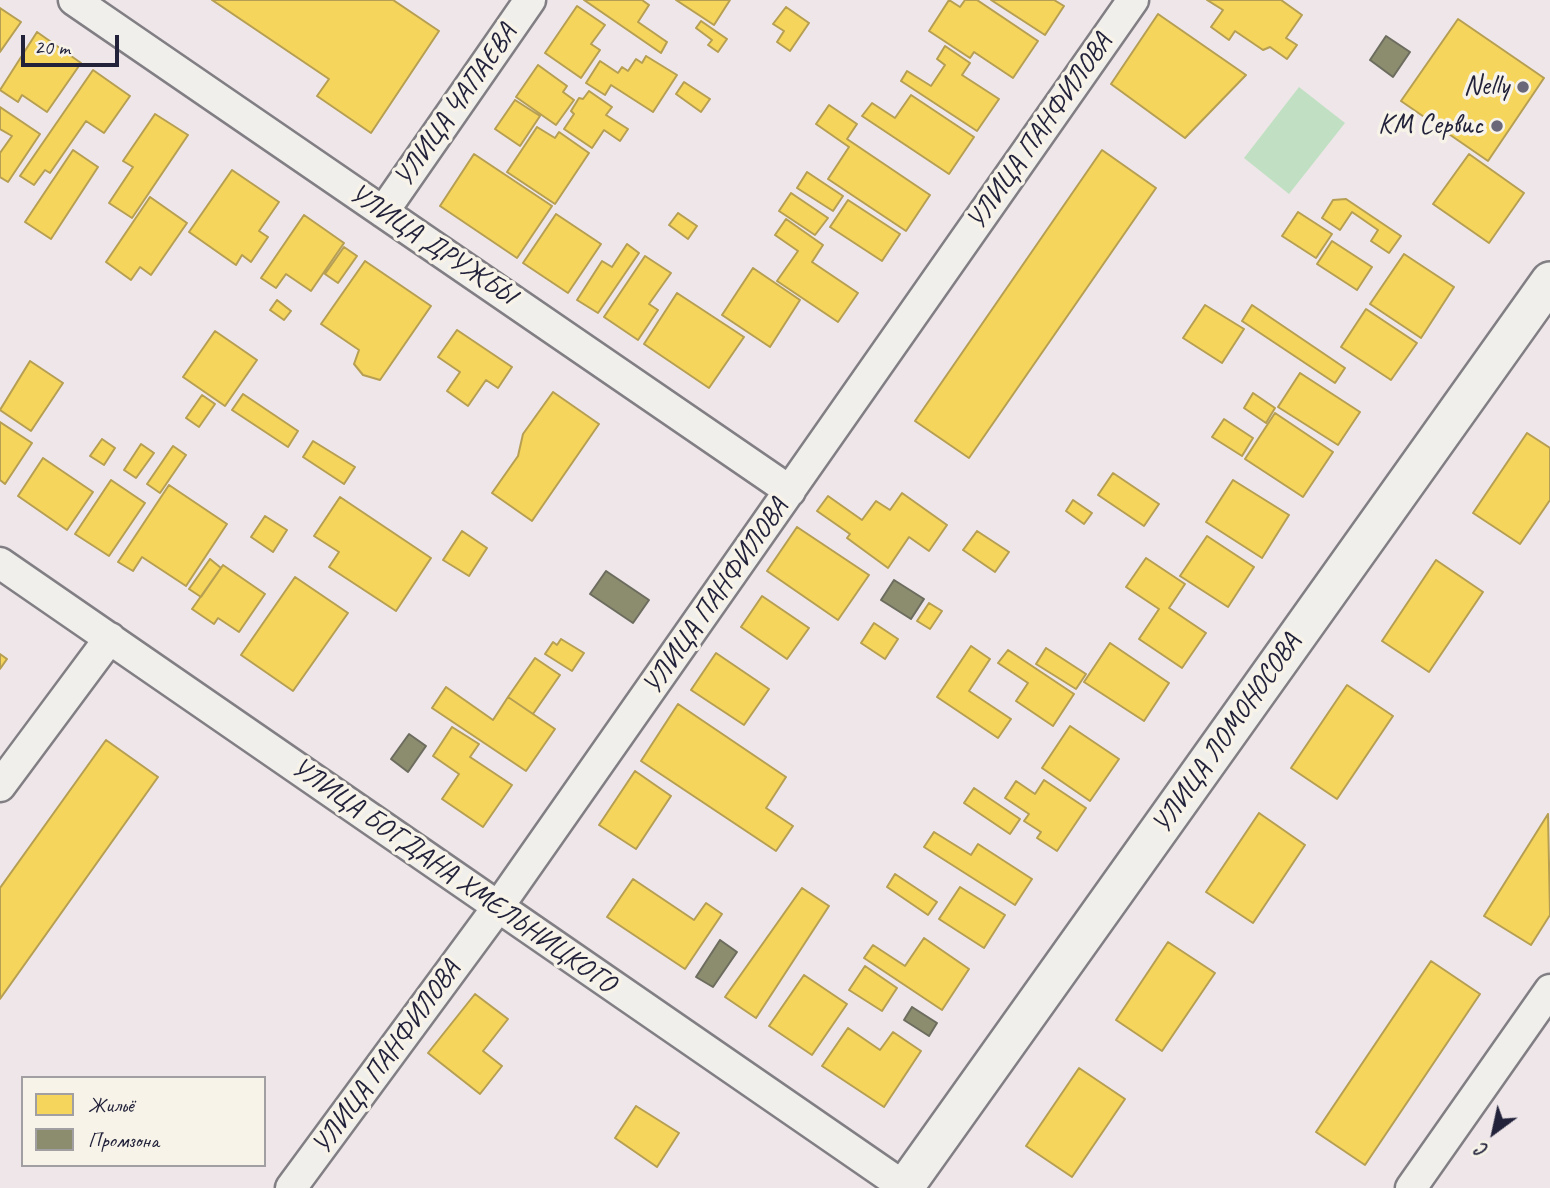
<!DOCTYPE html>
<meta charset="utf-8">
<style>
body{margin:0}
#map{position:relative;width:1550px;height:1188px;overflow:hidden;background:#eee6e8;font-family:Caveat,sans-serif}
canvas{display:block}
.legend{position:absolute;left:21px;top:1076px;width:245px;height:91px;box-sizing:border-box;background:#f7f3e8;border:2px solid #a29fa3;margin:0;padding:9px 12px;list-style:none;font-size:21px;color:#22223b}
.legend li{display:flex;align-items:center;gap:14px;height:35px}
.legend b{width:35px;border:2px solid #a29fa3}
.north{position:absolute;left:1459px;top:1097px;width:70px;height:70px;-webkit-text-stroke:5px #f7f3e8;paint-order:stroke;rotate:213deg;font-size:19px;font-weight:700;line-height:28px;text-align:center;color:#22223b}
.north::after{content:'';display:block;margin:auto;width:24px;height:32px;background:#22223b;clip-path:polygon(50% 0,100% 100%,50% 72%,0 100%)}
.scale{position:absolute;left:21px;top:35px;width:98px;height:32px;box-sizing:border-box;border:4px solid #22223b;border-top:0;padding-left:9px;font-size:21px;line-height:24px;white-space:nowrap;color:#22223b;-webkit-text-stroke:5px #f7f3e8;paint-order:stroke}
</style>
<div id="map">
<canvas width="1550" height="1188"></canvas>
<ul class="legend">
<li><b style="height:19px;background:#f6d55c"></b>Жильё</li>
<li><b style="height:19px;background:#8c8c6e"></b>Промзона</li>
</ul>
<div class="north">С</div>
<div class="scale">20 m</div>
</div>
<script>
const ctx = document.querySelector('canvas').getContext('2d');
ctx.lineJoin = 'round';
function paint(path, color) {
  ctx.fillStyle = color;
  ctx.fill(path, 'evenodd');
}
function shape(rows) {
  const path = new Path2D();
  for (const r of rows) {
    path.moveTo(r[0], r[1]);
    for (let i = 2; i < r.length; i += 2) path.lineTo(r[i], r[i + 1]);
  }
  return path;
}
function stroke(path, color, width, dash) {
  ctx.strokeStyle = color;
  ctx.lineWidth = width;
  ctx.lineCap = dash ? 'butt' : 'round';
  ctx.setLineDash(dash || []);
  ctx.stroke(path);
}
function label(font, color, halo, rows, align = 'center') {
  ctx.font = font + ' Caveat,sans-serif';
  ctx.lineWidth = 7;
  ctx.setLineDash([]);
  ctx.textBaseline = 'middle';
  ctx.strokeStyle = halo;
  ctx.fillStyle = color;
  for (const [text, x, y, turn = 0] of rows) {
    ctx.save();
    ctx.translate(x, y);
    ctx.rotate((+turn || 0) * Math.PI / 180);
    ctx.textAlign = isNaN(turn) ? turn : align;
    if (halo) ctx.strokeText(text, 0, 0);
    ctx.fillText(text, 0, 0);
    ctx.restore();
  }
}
paint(shape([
 [1299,87,1345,123,1289,194,1244,158]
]), '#c1e0c3');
const homes = shape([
 [212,0,393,0,439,31,371,133,317,96,329,79,212,0],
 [584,0,642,0,649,5,638,22,667,42,661,53,584,0],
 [676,0,730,0,714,25,676,0],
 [949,0,960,7,965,0,977,0,1038,41,1013,78,974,52,970,58,929,31,949,0],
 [991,0,1054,0,1064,6,1045,35,991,0],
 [1207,0,1281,0,1302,15,1286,38,1297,45,1287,59,1270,47,1263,50,1235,31,1229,40,1211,27,1223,10,1207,0],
 [577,6,605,25,591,44,600,50,581,78,545,53,577,6],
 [786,7,809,23,790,51,777,42,784,31,773,24,786,7],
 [0,8,21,22,0,52,0,8],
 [1158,14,1246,75,1185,138,1111,84,1158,14],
 [1458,19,1544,78,1488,161,1401,101,1458,19],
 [701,21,727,39,718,52,708,45,712,40,696,28,701,21],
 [37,32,81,63,47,112,22,95,18,102,0,90,37,32],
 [945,46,970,63,962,75,999,99,977,131,901,81,907,71,931,86,945,65,937,59,945,46],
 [646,56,677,75,653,112,611,85,605,95,586,83,600,61,618,73,622,67,628,71,636,59,642,63,646,56],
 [538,65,567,86,563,92,574,100,556,125,516,97,538,65],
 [93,70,130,96,104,133,86,121,50,173,45,170,34,185,20,176,93,70],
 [684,82,710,99,701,112,676,94,684,82],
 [589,91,612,107,606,115,628,129,620,141,604,130,592,148,564,129,574,114,571,111,579,98,583,99,589,91],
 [911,95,974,137,949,174,862,116,872,103,895,118,911,95],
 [515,100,540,116,520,146,495,129,515,100],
 [829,105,857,124,847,139,930,195,906,231,828,179,849,147,816,124,829,105],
 [0,107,40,134,8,182,0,177,0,153,12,136,0,129,0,107],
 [155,114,188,135,132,218,109,203,133,167,123,161,155,114],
 [537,127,555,138,559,132,589,153,555,204,507,172,537,127],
 [73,150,98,167,51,239,25,222,73,150],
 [1102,150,1156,188,969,458,915,421,1102,150],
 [474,154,552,206,517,258,440,206,474,154],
 [1469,154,1524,193,1489,243,1433,204,1469,154],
 [232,170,279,202,259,231,268,237,251,262,242,255,236,265,189,232,232,170],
 [807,172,843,196,833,211,797,188,807,172],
 [791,193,828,218,815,235,779,211,791,193],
 [150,197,187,223,151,275,140,267,131,280,106,262,150,197],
 [1346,199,1401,236,1389,253,1371,241,1378,230,1352,212,1340,230,1322,218,1333,200,1346,199],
 [848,200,900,234,882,261,830,227,848,200],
 [1298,212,1332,234,1316,258,1282,236,1298,212],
 [678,213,697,226,688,239,669,225,678,213],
 [556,214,601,244,568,293,523,263,556,214],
 [304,215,344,243,311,291,286,274,276,288,261,278,304,215],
 [786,219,823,245,812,262,858,293,838,322,777,281,798,251,775,235,786,219],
 [1332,241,1372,267,1357,290,1317,264,1332,241],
 [627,244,639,253,598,313,577,300,602,261,612,267,627,244],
 [344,247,357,256,338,283,325,274,344,247],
 [1404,254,1454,287,1421,338,1370,304,1404,254],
 [645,256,671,273,649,304,658,310,638,340,604,317,645,256],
 [365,261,431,306,380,380,363,375,354,364,359,350,321,324,365,261],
 [753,268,800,300,770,347,722,315,753,268],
 [677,293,744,337,709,388,644,344,677,293],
 [277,300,291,311,284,320,270,310,277,300],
 [1205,305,1244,329,1222,363,1183,338,1205,305],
 [1252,305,1345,368,1335,383,1242,321,1252,305],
 [1366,309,1417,343,1391,380,1341,347,1366,309],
 [457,330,512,367,498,388,486,380,468,406,447,391,460,372,438,357,457,330],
 [215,331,257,360,225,406,183,377,215,331],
 [30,361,63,383,31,431,0,410,30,361],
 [1300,373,1360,412,1338,445,1278,407,1300,373],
 [553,392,599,424,532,521,492,493,518,456,523,434,553,392],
 [1253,393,1275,408,1266,423,1244,408,1253,393],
 [243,394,298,431,288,447,232,410,243,394],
 [202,395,215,404,199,427,186,418,202,395],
 [1275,413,1333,452,1303,497,1245,459,1275,413],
 [1224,419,1253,438,1242,456,1212,437,1224,419],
 [0,422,32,443,5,484,0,480,0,422],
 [1527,433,1550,448,1550,500,1520,544,1473,513,1527,433],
 [102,439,115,448,104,465,90,456,102,439],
 [313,441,355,467,344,484,303,457,313,441],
 [141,444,154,453,136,478,124,470,141,444],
 [173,446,186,455,160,493,147,484,173,446],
 [43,458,93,492,67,530,18,496,43,458],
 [1113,473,1159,504,1144,526,1098,495,1113,473],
 [111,480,145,503,109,556,75,534,111,480],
 [1233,480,1289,515,1262,558,1206,522,1233,480],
 [169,485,227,524,186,586,142,557,133,571,118,562,169,485],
 [902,493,947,525,929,551,909,537,888,568,847,538,850,534,817,511,828,496,862,520,876,501,890,510,902,493],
 [340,497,431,558,396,611,329,567,339,552,314,536,340,497],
 [1073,500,1092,513,1084,524,1066,511,1073,500],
 [265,516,287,530,273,552,251,537,265,516],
 [797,527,869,575,838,620,767,571,797,527],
 [462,531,487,548,469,576,443,560,462,531],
 [977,531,1009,552,995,572,963,550,977,531],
 [1207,536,1254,567,1228,607,1180,576,1207,536],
 [1146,558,1185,584,1169,608,1206,633,1182,668,1139,639,1159,609,1126,587,1146,558],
 [210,559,221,568,201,597,189,589,210,559],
 [1436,560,1483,592,1429,672,1382,641,1436,560],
 [223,565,265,594,239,632,218,618,214,624,192,609,223,565],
 [295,577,348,613,293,691,241,655,295,577],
 [762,596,809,628,787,659,741,627,762,596],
 [929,603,942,611,930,629,917,621,929,603],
 [874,623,898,639,885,659,861,643,874,623],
 [561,639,584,653,572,671,545,654,553,642,557,645,561,639],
 [1110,643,1169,683,1144,721,1084,682,1110,643],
 [971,646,990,659,969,691,1011,719,998,738,937,697,971,646],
 [1046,648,1086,674,1076,689,1036,664,1046,648],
 [1008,650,1074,694,1053,726,1016,701,1028,683,998,663,1008,650],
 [716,653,769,689,744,725,691,690,716,653],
 [0,654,7,659,0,669,0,654],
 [535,658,560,675,533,714,508,697,535,658],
 [1347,685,1393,716,1337,799,1291,768,1347,685],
 [446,687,493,720,508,697,555,729,526,771,432,708,446,687],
 [678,704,786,777,766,808,793,826,776,851,641,761,678,704],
 [1070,726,1119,759,1090,801,1042,768,1070,726],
 [452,727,479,744,470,757,512,785,483,827,442,799,459,774,433,756,452,727],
 [106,740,158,777,0,999,0,888,106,740],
 [635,771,671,796,636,849,599,825,635,771],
 [1044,780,1086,808,1057,851,1037,838,1041,832,1024,821,1029,814,1005,798,1016,781,1035,794,1044,780],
 [974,788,1020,819,1010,834,964,803,974,788],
 [1259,813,1305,845,1253,923,1206,892,1259,813],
 [1548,814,1550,915,1531,945,1484,916,1548,814],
 [934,832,971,855,978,844,1032,879,1015,905,924,847,934,832],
 [895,874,937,902,928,915,887,887,895,874],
 [633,879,694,920,706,903,722,914,685,969,607,917,633,879],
 [960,887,1005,915,984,948,939,919,960,887],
 [802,888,829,906,756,1018,725,997,802,888],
 [924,938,969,969,942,1010,864,958,873,945,905,966,924,938],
 [1168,942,1215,973,1162,1051,1116,1020,1168,942],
 [1431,961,1480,994,1365,1165,1316,1132,1431,961],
 [865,966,897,988,882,1011,849,990,865,966],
 [804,975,847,1004,812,1055,769,1026,804,975],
 [475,994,508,1019,483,1051,502,1066,480,1094,428,1053,475,994],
 [848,1028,880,1050,893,1032,921,1051,884,1107,822,1066,848,1028],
 [1079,1068,1125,1099,1072,1177,1026,1146,1079,1068],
 [636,1106,679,1133,657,1167,615,1138,636,1106]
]);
paint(homes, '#f6d55c');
stroke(homes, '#b69f52', 2);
const industry = shape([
 [1386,36,1410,52,1393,77,1370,60,1386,36],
 [606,571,649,600,633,623,590,594,606,571],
 [894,580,924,599,911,619,881,600,894,580],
 [409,734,426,746,408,772,391,759,409,734],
 [720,940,737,952,713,987,696,977,720,940],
 [912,1007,937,1023,929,1036,904,1020,912,1007]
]);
paint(industry, '#8c8c6e');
stroke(industry, '#6c6c5f', 2);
const minor = shape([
 [74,0,790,491],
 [383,212,530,0],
 [0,563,906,1188],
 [0,786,110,638],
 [291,1188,498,907,1133,0],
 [1411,1188,1550,990]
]);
const tertiary = shape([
 [904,1188,1550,281]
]);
stroke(minor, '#827f84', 35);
stroke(tertiary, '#827f84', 42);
stroke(minor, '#f1efec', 30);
stroke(tertiary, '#f1efec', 37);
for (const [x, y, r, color] of [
 [1523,87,7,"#696778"],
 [1497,126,7,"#696778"]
]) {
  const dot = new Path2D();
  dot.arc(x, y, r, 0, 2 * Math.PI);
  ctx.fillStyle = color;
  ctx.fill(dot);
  stroke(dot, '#f7f3e8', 2.5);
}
label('28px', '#22223b', '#f7f3e8', [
 ["Nelly",1509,87],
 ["КМ Сервис",1483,126]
], 'right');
label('28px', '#22223b', '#f7f3e8', [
 ["УЛИЦА ЧАПАЕВА",456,106,-55],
 ["УЛИЦА ПАНФИЛОВА",1040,132,-55],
 ["УЛИЦА ДРУЖБЫ",432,245,34],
 ["УЛИЦА ПАНФИЛОВА",716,597,-55],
 ["УЛИЦА ЛОМОНОСОВА",1227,734,-55],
 ["УЛИЦА БОГДАНА ХМЕЛЬНИЦКОГО",453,876,35],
 ["УЛИЦА ПАНФИЛОВА",387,1058,-54]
]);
</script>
